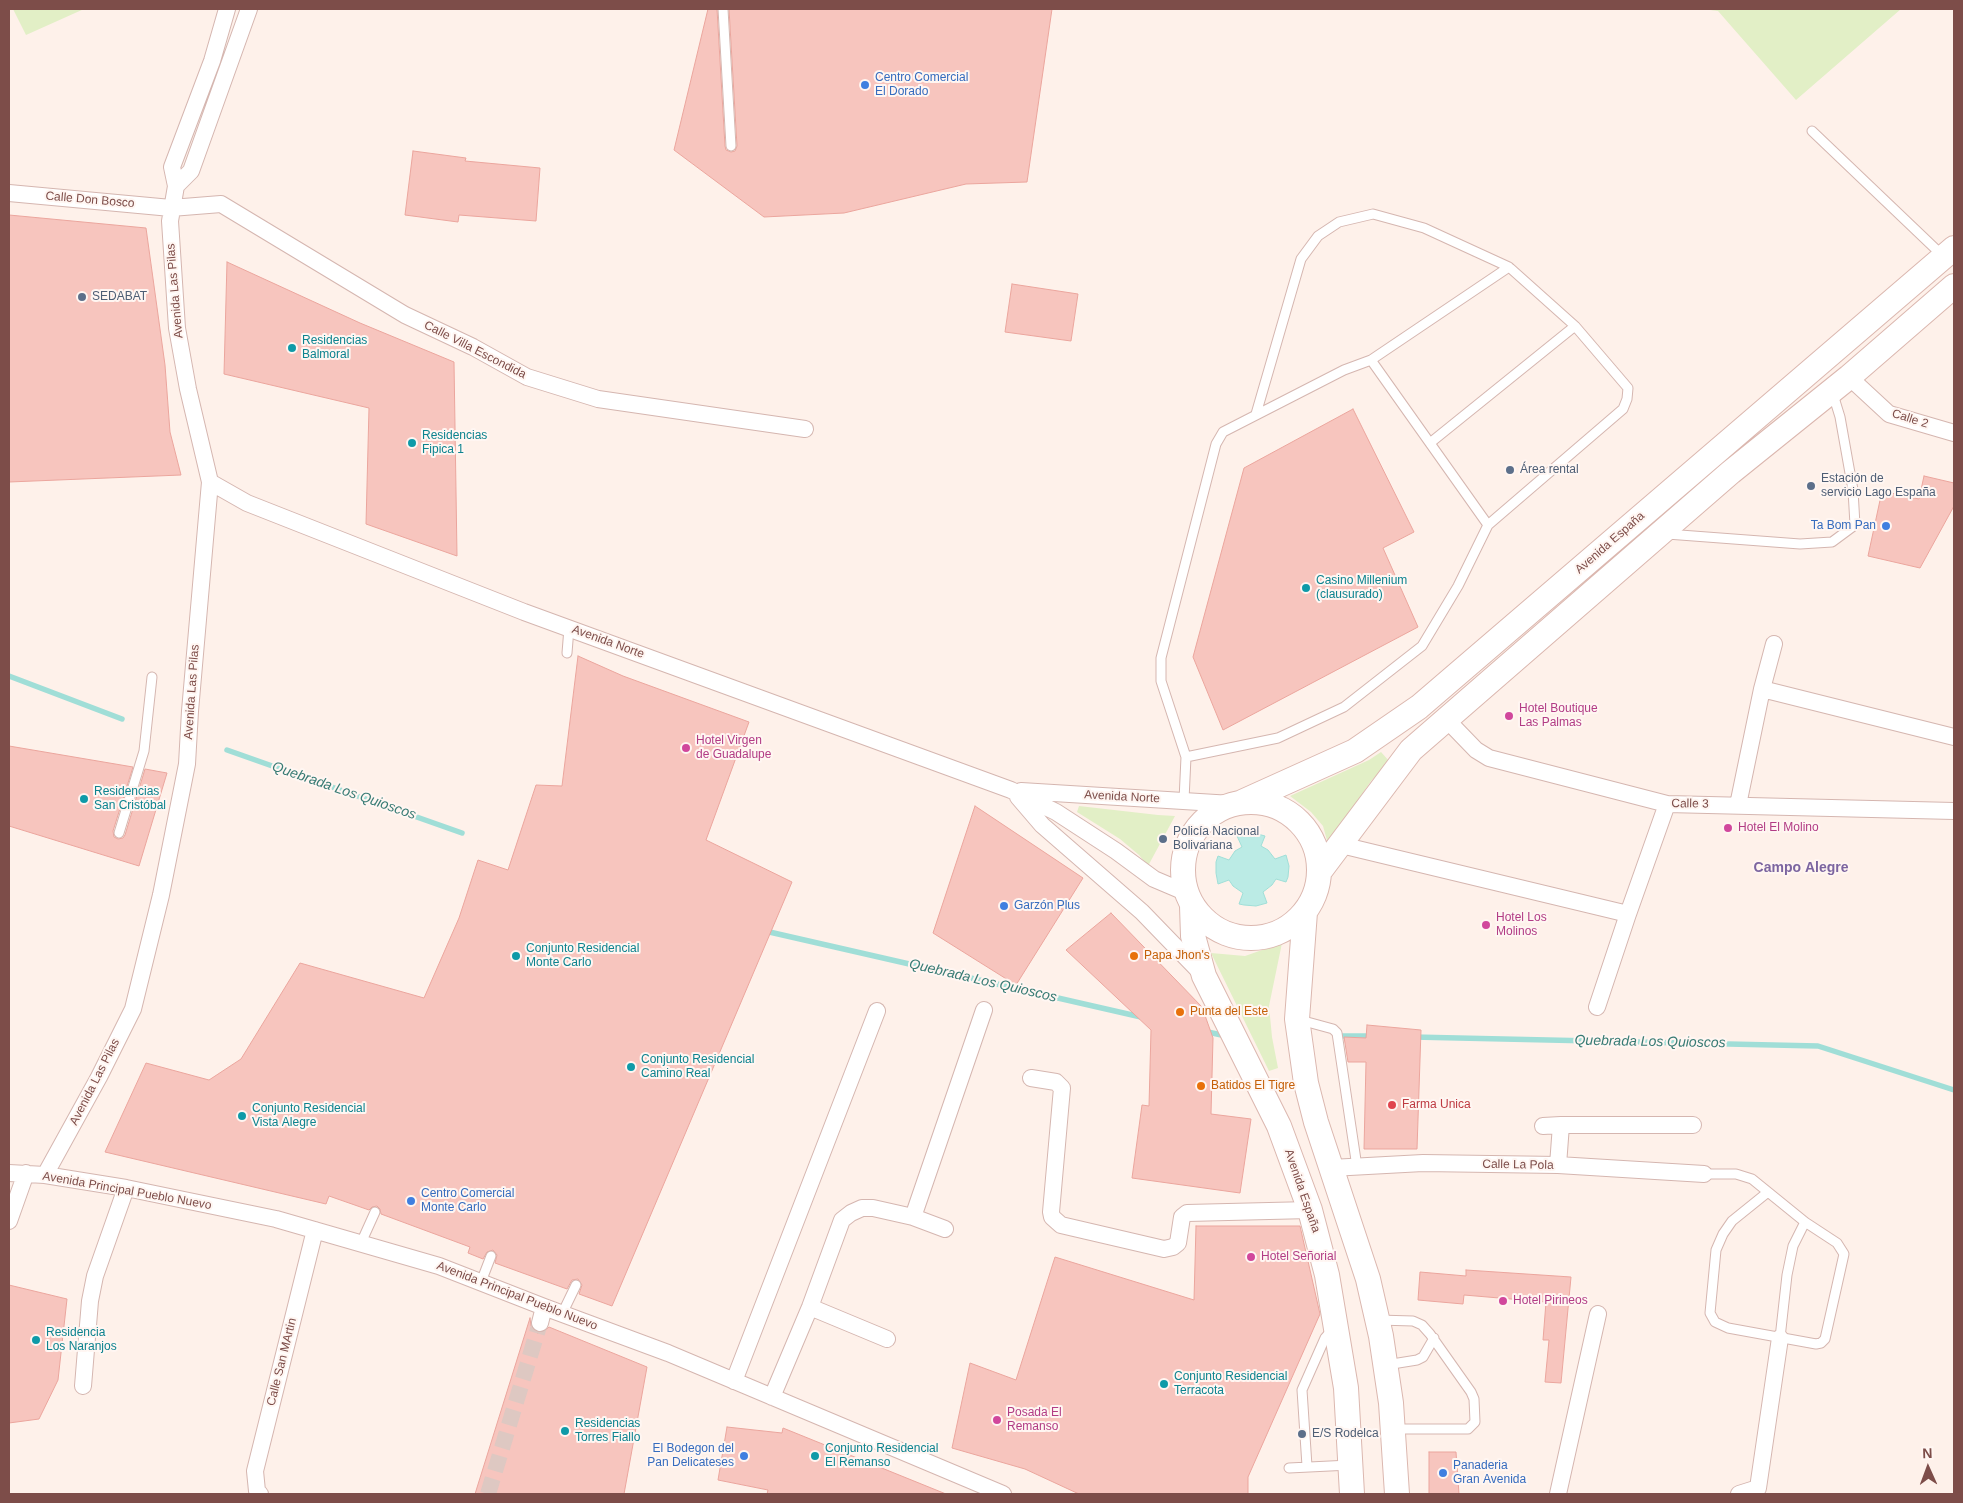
<!DOCTYPE html>
<meta charset="utf-8">
<style>
body{margin:0}
#map{position:relative;width:1963px;height:1503px;overflow:hidden;background:#fef1ea;font-family:Helvetica,sans-serif}
canvas{display:block}
.frame{position:absolute;inset:0;border:10px solid #7d4d49;pointer-events:none}
.north{position:absolute;left:1903px;top:1443px;width:50px;height:50px;-webkit-text-stroke:4px #fff6f2;paint-order:stroke;rotate:358deg;font-size:14px;font-weight:700;line-height:20px;text-align:center;color:#7d4d49}
.north::after{content:'';display:block;margin:auto;width:18px;height:22px;background:#7d4d49;clip-path:polygon(50% 0,100% 100%,50% 72%,0 100%)}
</style>
<div id="map">
<canvas width="1963" height="1503"></canvas>
<div class="frame"></div>
<div class="north">N</div>
</div>
<script>
const ctx = document.querySelector('canvas').getContext('2d');
ctx.lineJoin = 'round';
function paint(path, color) {
  ctx.fillStyle = color;
  ctx.fill(path, 'evenodd');
}
function shape(rows) {
  const path = new Path2D();
  for (const r of rows) {
    if (r.length === 3) {
      path.moveTo(r[0] + r[2], r[1]);
      path.arc(r[0], r[1], r[2], 0, 2 * Math.PI);
      continue;
    }
    path.moveTo(r[0], r[1]);
    for (let i = 2; i < r.length; i += 2) path.lineTo(r[i], r[i + 1]);
  }
  return path;
}
function stroke(path, color, width, dash) {
  ctx.strokeStyle = color;
  ctx.lineWidth = width;
  ctx.lineCap = dash ? 'butt' : 'round';
  ctx.setLineDash(dash || []);
  ctx.stroke(path);
}
function label(font, color, halo, rows, align = 'center') {
  ctx.font = font + ' Helvetica,sans-serif';
  ctx.lineWidth = 4;
  ctx.setLineDash([]);
  ctx.textBaseline = 'middle';
  ctx.strokeStyle = halo;
  ctx.fillStyle = color;
  for (const [text, x, y, turn = 0] of rows) {
    ctx.save();
    ctx.translate(x, y);
    ctx.rotate((+turn || 0) * Math.PI / 180);
    ctx.textAlign = isNaN(turn) ? turn : align;
    if (halo) ctx.strokeText(text, 0, 0);
    ctx.fillText(text, 0, 0);
    ctx.restore();
  }
}
paint(shape([
 [13,9,84,9,26,35],
 [1702,9,1901,9,1796,100,1718,11],
 [1381,752,1390,762,1371,781,1328,844,1323,826,1311,812,1290,796,1369,760],
 [1079,806,1158,815,1175,816,1148,866,1139,855,1120,839,1077,812],
 [1282,943,1269,1006,1272,1037,1278,1068,1269,1071,1211,953,1245,956]
]), '#e2efc6');
const water = shape([
 [1254,833,1265,836,1261,846,1268,850,1275,859,1286,855,1289,866,1288,877,1286,882,1276,879,1272,885,1263,892,1267,903,1256,906,1244,905,1239,904,1243,893,1233,886,1229,880,1218,884,1216,873,1216,862,1218,856,1229,860,1235,851,1242,847,1237,836,1254,833]
]);
paint(water, '#bbebe5');
stroke(water, '#a0ded7', 1);
stroke(shape([
 [9,676,122,719],
 [227,750,462,833],
 [765,931,1141,1017],
 [1203,1031,1226,1036],
 [1340,1036,1372,1036],
 [1413,1037,1818,1046,1954,1090]
]), '#a0ded7', 5.5);
const building = shape([
 [708,9,717,9,725,146,726,150,731,152,735,151,737,146,729,9,1052,9,1027,182,966,184,844,213,764,217,674,150,708,9],
 [413,151,466,158,465,161,540,168,536,221,459,215,458,222,405,215,413,151],
 [9,215,146,228,165,365,170,432,181,475,9,482,9,215],
 [227,262,360,323,454,362,457,556,366,524,369,408,224,374,227,262],
 [1012,284,1078,294,1071,341,1005,332,1012,284],
 [1353,409,1414,532,1383,548,1418,627,1223,730,1193,657,1244,468,1353,409],
 [1924,476,1954,483,1954,506,1920,568,1868,556,1882,491,1919,499,1924,476],
 [578,656,623,676,749,722,706,840,792,882,612,1306,579,1294,582,1285,578,1279,572,1280,567,1289,495,1263,497,1255,493,1250,487,1252,483,1259,468,1253,470,1247,381,1214,380,1209,377,1206,372,1207,369,1210,329,1196,326,1204,105,1152,146,1063,209,1080,241,1059,300,963,424,998,459,918,478,860,508,870,536,785,562,786,578,656],
 [9,746,133,767,113,831,114,837,118,839,123,838,125,835,145,769,167,773,139,866,9,826,9,746],
 [975,806,1083,878,1016,985,933,933,975,806],
 [1111,913,1202,1007,1213,1038,1211,1114,1251,1119,1240,1193,1132,1178,1142,1105,1149,1106,1151,1030,1066,950,1111,913],
 [1367,1025,1421,1030,1417,1149,1364,1149,1366,1062,1348,1062,1344,1037,1366,1038,1367,1025],
 [1196,1226,1300,1226,1320,1314,1248,1477,1248,1494,1079,1494,1025,1469,952,1448,970,1363,1016,1380,1055,1257,1194,1300,1196,1226],
 [1466,1270,1571,1277,1561,1383,1545,1382,1549,1340,1543,1340,1546,1302,1464,1295,1463,1304,1418,1300,1420,1272,1466,1276,1466,1270],
 [9,1285,67,1299,58,1380,39,1419,9,1423,9,1285],
 [530,1318,531,1326,537,1333,543,1332,549,1327,647,1367,624,1494,475,1494,530,1318],
 [727,1427,782,1433,783,1428,946,1494,767,1494,768,1490,718,1480,727,1427],
 [1429,1452,1456,1452,1459,1494,1429,1494,1429,1452]
]);
paint(building, '#f7c5be');
stroke(building, '#eba59d', 1);
stroke(shape([
 [488,1494,540,1323]
]), '#dec8c2', 16, [16, 8]);
const lane = shape([
 [723,9,731,146],
 [1812,131,1944,257],
 [1371,360,1488,525],
 [1256,414,1301,259,1318,236,1339,222,1373,214,1424,228,1509,267],
 [1430,443,1575,326],
 [1667,534,1800,544,1832,542,1855,525,1853,490,1840,417,1832,391],
 [567,653,569,628],
 [1184,800,1186,757,1161,681,1161,658,1216,444,1223,432,1344,370,1371,360,1509,267,1575,326,1628,388,1627,399,1623,409,1488,525,1458,586,1422,646,1344,707,1278,738,1186,757],
 [119,833,144,751,152,677],
 [1300,1020,1333,1029,1337,1033,1357,1167],
 [1704,1174,1736,1174,1752,1179,1805,1222,1837,1243,1844,1254,1825,1339,1821,1343,1816,1344,1728,1328,1715,1322,1710,1313,1716,1250,1723,1234,1732,1221,1768,1192],
 [361,1243,375,1212],
 [481,1282,491,1256],
 [562,1314,576,1285],
 [1378,1320,1413,1321,1422,1325,1430,1334,1471,1392,1474,1399,1475,1422,1468,1429,1395,1429],
 [1780,1338,1787,1275,1793,1246,1805,1222],
 [1386,1365,1417,1360,1423,1357,1434,1338],
 [1307,1466,1302,1390,1325,1338,1333,1329],
 [1289,1468,1350,1465]
]);
const street = shape([
 [176,186,191,171,249,9],
 [9,193,171,208,221,204,405,315,473,347,527,377,598,399,805,429],
 [1849,377,1889,414,1954,433],
 [210,482,247,503,524,612,1011,790,1056,812,1116,851,1154,879,1187,893],
 [1762,689,1954,737],
 [1446,719,1476,750,1489,758,1667,804,1954,811],
 [1021,791,1232,804],
 [1018,797,1042,825,1142,912,1202,974],
 [1738,805,1762,689,1774,644],
 [1341,845,1628,914,1667,804],
 [1597,1007,1628,914],
 [1031,1078,1056,1082,1062,1088,1051,1212,1052,1217,1061,1225,1164,1249,1173,1247,1178,1243,1182,1217,1187,1213,1310,1210],
 [1543,1126,1561,1125],
 [1558,1165,1561,1125,1693,1125],
 [1331,1168,1423,1163,1558,1165,1704,1174],
 [9,1173,45,1175,126,1188,276,1219,439,1266,544,1307,668,1353,1003,1494],
 [45,1175,99,1077,133,1009,161,895,187,764,190,711,210,482,188,389,177,328,170,221,176,186,172,167,212,61,227,9],
 [913,1217,945,1229],
 [9,1221,26,1173],
 [810,1307,887,1339],
 [540,1323,544,1307],
 [734,1381,877,1011],
 [83,1386,90,1301,95,1276,126,1188],
 [772,1397,810,1307,842,1220,851,1213,862,1208,873,1208,913,1217,984,1010],
 [260,1494,257,1491,255,1471,315,1230],
 [1558,1494,1598,1314],
 [1739,1494,1758,1488,1780,1338]
]);
const secondary = shape([
 [1251,870,68],
 [1242,802,1355,751,1419,707,1954,248],
 [1320,871,1411,750,1731,472,1849,377,1954,286],
 [1192,906,1193,936,1204,976,1279,1126,1310,1210,1327,1275,1346,1388,1352,1494],
 [1305,912,1297,1019,1306,1083,1316,1122,1368,1279,1381,1336,1391,1403,1397,1494]
]);
stroke(lane, '#d5b6b0', 11);
stroke(street, '#d5b6b0', 18);
stroke(secondary, '#dbb7af', 26);
stroke(lane, '#fff', 9);
stroke(street, '#fff', 16);
stroke(secondary, '#fff', 24);
for (const [x, y, r, color] of [
 [865,85,5,"#3f7fe0"],
 [82,297,5,"#5c6f8a"],
 [292,348,5,"#0f9aa8"],
 [412,443,5,"#0f9aa8"],
 [1510,470,5,"#5c6f8a"],
 [1811,486,5,"#5c6f8a"],
 [1886,526,5,"#3f7fe0"],
 [1306,588,5,"#0f9aa8"],
 [1509,716,5,"#d1479c"],
 [686,748,5,"#d1479c"],
 [84,799,5,"#0f9aa8"],
 [1728,828,5,"#d1479c"],
 [1163,839,5,"#5c6f8a"],
 [1004,906,5,"#3f7fe0"],
 [1486,925,5,"#d1479c"],
 [516,956,5,"#0f9aa8"],
 [1134,956,5,"#e8710a"],
 [1180,1012,5,"#e8710a"],
 [631,1067,5,"#0f9aa8"],
 [1201,1086,5,"#e8710a"],
 [1392,1105,5,"#e0444e"],
 [242,1116,5,"#0f9aa8"],
 [411,1201,5,"#3f7fe0"],
 [1251,1257,5,"#d1479c"],
 [1503,1301,5,"#d1479c"],
 [36,1340,5,"#0f9aa8"],
 [1164,1384,5,"#0f9aa8"],
 [997,1420,5,"#d1479c"],
 [565,1431,5,"#0f9aa8"],
 [1302,1434,5,"#5c6f8a"],
 [744,1456,5,"#3f7fe0"],
 [815,1456,5,"#0f9aa8"],
 [1443,1473,5,"#3f7fe0"]
]) {
  const dot = new Path2D();
  dot.arc(x, y, r, 0, 2 * Math.PI);
  ctx.fillStyle = color;
  ctx.fill(dot);
  stroke(dot, '#fff6f2', 2);
}
label('12px', '#366cbe', '#fff6f2', [
 ["Centro Comercial",875,78],
 ["El Dorado",875,92],
 ["Ta Bom Pan",1876,526,"right"],
 ["Garzón Plus",1014,906],
 ["Centro Comercial",421,1194],
 ["Monte Carlo",421,1208],
 ["El Bodegon del",734,1449,"right"],
 ["Pan Delicateses",734,1463,"right"],
 ["Panaderia",1453,1466],
 ["Gran Avenida",1453,1480]
], 'left');
label('12px', '#7d4d49', '#fff6f2', [
 ["Calle Don Bosco",90,200,5],
 ["Avenida Las Pilas",175,291,-95],
 ["Calle Villa Escondida",475,350,27],
 ["Calle 2",1910,419,18],
 ["Avenida España",1610,543,-41],
 ["Avenida Norte",608,642,20],
 ["Avenida Las Pilas",192,692,-86],
 ["Avenida Norte",1122,797,3],
 ["Calle 3",1690,804,1],
 ["Avenida Las Pilas",95,1082,-63],
 ["Calle La Pola",1518,1165,1],
 ["Avenida Principal Pueblo Nuevo",127,1191,10],
 ["Avenida España",1302,1191,71],
 ["Avenida Principal Pueblo Nuevo",517,1296,21],
 ["Calle San MArtin",282,1362,-76]
]);
label('12px', '#4e5e75', '#fff6f2', [
 ["SEDABAT",92,297],
 ["Área rental",1520,470],
 ["Estación de",1821,479],
 ["servicio Lago España",1821,493],
 ["Policía Nacional",1173,832],
 ["Bolivariana",1173,846],
 ["E/S Rodelca",1312,1434]
], 'left');
label('12px', '#0d838f', '#fff6f2', [
 ["Residencias",302,341],
 ["Balmoral",302,355],
 ["Residencias",422,436],
 ["Fipica 1",422,450],
 ["Casino Millenium",1316,581],
 ["(clausurado)",1316,595],
 ["Residencias",94,792],
 ["San Cristóbal",94,806],
 ["Conjunto Residencial",526,949],
 ["Monte Carlo",526,963],
 ["Conjunto Residencial",641,1060],
 ["Camino Real",641,1074],
 ["Conjunto Residencial",252,1109],
 ["Vista Alegre",252,1123],
 ["Residencia",46,1333],
 ["Los Naranjos",46,1347],
 ["Conjunto Residencial",1174,1377],
 ["Terracota",1174,1391],
 ["Residencias",575,1424],
 ["Torres Fiallo",575,1438],
 ["Conjunto Residencial",825,1449],
 ["El Remanso",825,1463]
], 'left');
label('12px', '#b23c85', '#fff6f2', [
 ["Hotel Boutique",1519,709],
 ["Las Palmas",1519,723],
 ["Hotel Virgen",696,741],
 ["de Guadalupe",696,755],
 ["Hotel El Molino",1738,828],
 ["Hotel Los",1496,918],
 ["Molinos",1496,932],
 ["Hotel Señorial",1261,1257],
 ["Hotel Pirineos",1513,1301],
 ["Posada El",1007,1413],
 ["Remanso",1007,1427]
], 'left');
label('12px', '#c56008', '#fff6f2', [
 ["Papa Jhon's",1144,956],
 ["Punta del Este",1190,1012],
 ["Batidos El Tigre",1211,1086]
], 'left');
label('12px', '#be3a42', '#fff6f2', [
 ["Farma Unica",1402,1105]
], 'left');
label('italic 14px', '#387b74', '#fff6f2', [
 ["Quebrada Los Quioscos",344,791,19],
 ["Quebrada Los Quioscos",983,981,13],
 ["Quebrada Los Quioscos",1650,1042,1]
]);
label('bold 14px', '#7c65a0', '#fff6f2', [
 ["Campo Alegre",1801,868]
]);
</script>
